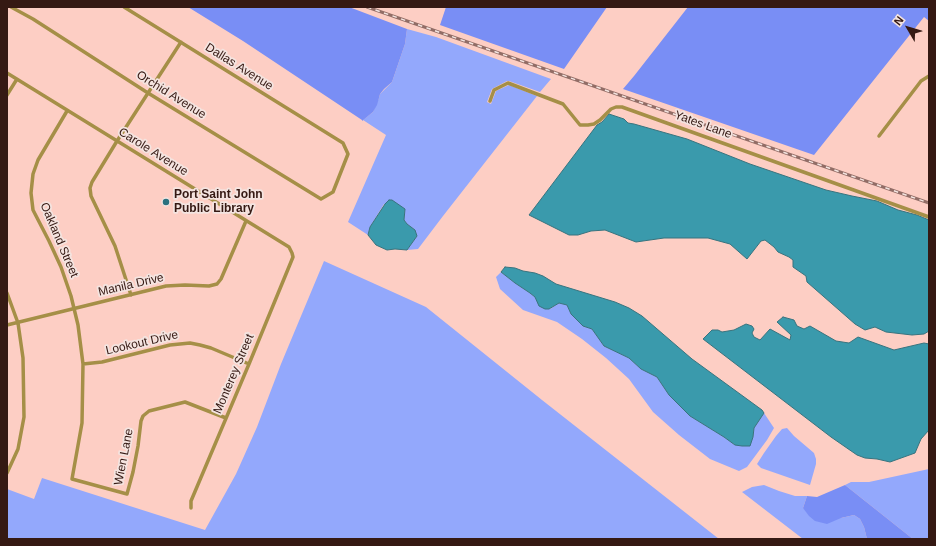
<!DOCTYPE html>
<style>
body{margin:0}
#map{position:relative;width:936px;height:546px;overflow:hidden;background:#fdcec4;font-family:Helvetica,sans-serif}
canvas{display:block}
.frame{position:absolute;inset:0;border:8px solid #351913;pointer-events:none}
.north{position:absolute;left:888px;top:8px;width:40px;height:40px;-webkit-text-stroke:3px #f4e4e0;paint-order:stroke;rotate:308deg;font-size:11px;font-weight:700;line-height:16px;text-align:center;color:#351913}
.north::after{content:'';display:block;margin:auto;width:14px;height:18px;background:#351913;clip-path:polygon(50% 0,100% 100%,50% 72%,0 100%)}
</style>
<div id="map">
<canvas width="936" height="546"></canvas>
<div class="frame"></div>
<div class="north">N</div>
</div>
<script>
const ctx = document.querySelector('canvas').getContext('2d');
ctx.lineJoin = 'round';
function paint(path, color) {
  ctx.fillStyle = color;
  ctx.fill(path, 'evenodd');
}
function shape(rows) {
  const path = new Path2D();
  for (const r of rows) {
    path.moveTo(r[0], r[1]);
    for (let i = 2; i < r.length; i += 2) path.lineTo(r[i], r[i + 1]);
  }
  return path;
}
function stroke(path, color, width, dash) {
  ctx.strokeStyle = color;
  ctx.lineWidth = width;
  ctx.lineCap = dash ? 'butt' : 'round';
  ctx.setLineDash(dash || []);
  ctx.stroke(path);
}
function label(font, color, halo, rows, align = 'center') {
  ctx.font = font + ' Helvetica,sans-serif';
  ctx.lineWidth = 3.5;
  ctx.setLineDash([]);
  ctx.textBaseline = 'middle';
  ctx.strokeStyle = halo;
  ctx.fillStyle = color;
  for (const [text, x, y, turn = 0] of rows) {
    ctx.save();
    ctx.translate(x, y);
    ctx.rotate((+turn || 0) * Math.PI / 180);
    ctx.textAlign = isNaN(turn) ? turn : align;
    if (halo) ctx.strokeText(text, 0, 0);
    ctx.fillText(text, 0, 0);
    ctx.restore();
  }
}
paint(shape([
 [407,29,436,37,551,79,540,92,509,81,507,81,492,89,487,102,491,104,496,91,509,85,537,96,443,216,418,249,407,250,417,236,415,230,407,224,404,220,405,209,384,204,370,227,368,235,348,222,386,135,363,120,373,112,379,98,380,94,392,82,405,44],
 [324,261,426,307,542,400,719,539,7,539,7,489,34,499,42,478,205,530,236,474,257,427,281,364],
 [501,272,515,283,530,293,550,309,559,303,567,305,571,314,583,326,592,329,604,346,629,358,641,369,657,377,669,395,690,416,724,437,735,445,753,437,754,428,764,413,774,428,767,440,747,467,739,471,710,459,679,435,653,412,629,379,606,358,582,339,557,322,523,310,500,289,496,277],
 [787,428,794,436,814,453,816,459,816,464,810,485,761,468,757,464,764,453,776,436,782,429],
 [929,469,929,539,913,539,845,485,851,482,869,482],
 [764,485,779,491,795,496,807,496,803,508,841,518,854,515,860,519,864,527,867,539,803,539,742,492,752,487]
]), '#93a8fc');
paint(shape([
 [188,7,349,7,407,29,405,44,392,82,384,89,380,94,379,98,377,105,373,112,362,121,362,120,243,41],
 [446,7,607,7,564,69,440,25],
 [688,7,929,7,929,21,924,17,814,155,623,89,634,76],
 [845,485,913,539,867,539,864,527,860,519,854,515,841,518,827,524,815,521,809,516,803,508,807,496,817,497]
]), '#798ef5');
const water = shape([
 [609,114,624,119,628,123,634,124,687,139,750,164,826,190,852,196,877,201,898,210,917,215,929,220,929,331,924,334,912,335,886,332,875,327,865,330,855,324,807,282,806,276,793,267,793,260,789,257,778,252,774,247,765,240,761,241,747,259,730,244,708,238,664,238,636,242,605,230,591,231,578,235,569,235,529,215,597,125,602,122,609,114],
 [389,200,392,200,405,209,404,220,407,224,415,230,417,236,407,250,395,249,387,250,376,245,368,235,370,227,385,204,389,200],
 [505,267,515,268,523,271,535,273,543,276,556,284,615,302,629,308,642,316,692,359,762,410,764,413,754,428,753,437,750,446,742,446,735,445,724,437,690,416,669,395,657,377,641,369,629,358,604,346,592,329,583,326,571,314,567,305,559,303,549,309,545,309,539,306,535,297,530,293,515,283,501,272,505,267],
 [783,317,794,320,797,326,804,329,810,326,836,341,849,343,858,337,894,350,924,343,929,344,929,430,921,439,915,453,890,462,877,459,865,458,857,455,831,437,703,339,712,330,718,330,722,332,734,330,746,324,752,326,754,329,752,333,754,337,760,340,770,329,790,340,791,335,777,322,783,317]
]);
paint(water, '#3a9aac');
stroke(water, '#38737e', 1);
stroke(shape([
 [11,7,33,19,148,93,321,199,333,192,348,154,343,143,124,7],
 [7,73,289,247,292,253,293,257,249,364,191,501,191,508],
 [7,95,17,79],
 [490,101,494,90,508,83,563,104,580,125,588,125,594,124,600,120,611,109,616,107,622,107,929,217],
 [67,111,38,160,33,174,31,193,33,210,49,241,61,267,71,296,78,325,83,364,82,423,72,479,127,494,133,472,138,446,141,421,143,416,149,411,185,402,226,418],
 [879,136,921,81,929,76],
 [7,293,18,323,23,358,24,417,18,449,7,473],
 [131,295,115,246,91,196,90,188,92,182,117,141,181,42],
 [7,325,166,286,185,285,209,286,217,284,221,279,246,221],
 [83,364,102,362,170,345,190,343,200,345,211,348,249,364]
]), '#a58f47', 3.5);
const rail = shape([
 [367,7,929,203]
]);
stroke(rail, '#926d66', 3);
stroke(rail, '#f4e4e0', 1.5, [4.5]);
for (const [x, y, r, color] of [
 [166,202,4,"#2b717f"]
]) {
  const dot = new Path2D();
  dot.arc(x, y, r, 0, 2 * Math.PI);
  ctx.fillStyle = color;
  ctx.fill(dot);
  stroke(dot, '#f4e4e0', 1.5);
}
label('12px', '#351913', '#f4e4e0', [
 ["Dallas Avenue",239,67,32],
 ["Orchid Avenue",171,95,32],
 ["Yates Lane",703,125,20],
 ["Carole Avenue",153,152,32],
 ["Oakland Street",59,240,67],
 ["Manila Drive",131,285,-13],
 ["Lookout Drive",142,343,-13],
 ["Monterey Street",234,374,-67],
 ["Wien Lane",124,457,-79]
]);
label('bold 12px', '#351913', '#f4e4e0', [
 ["Port Saint John",174,195],
 ["Public Library",174,209]
], 'left');
</script>
